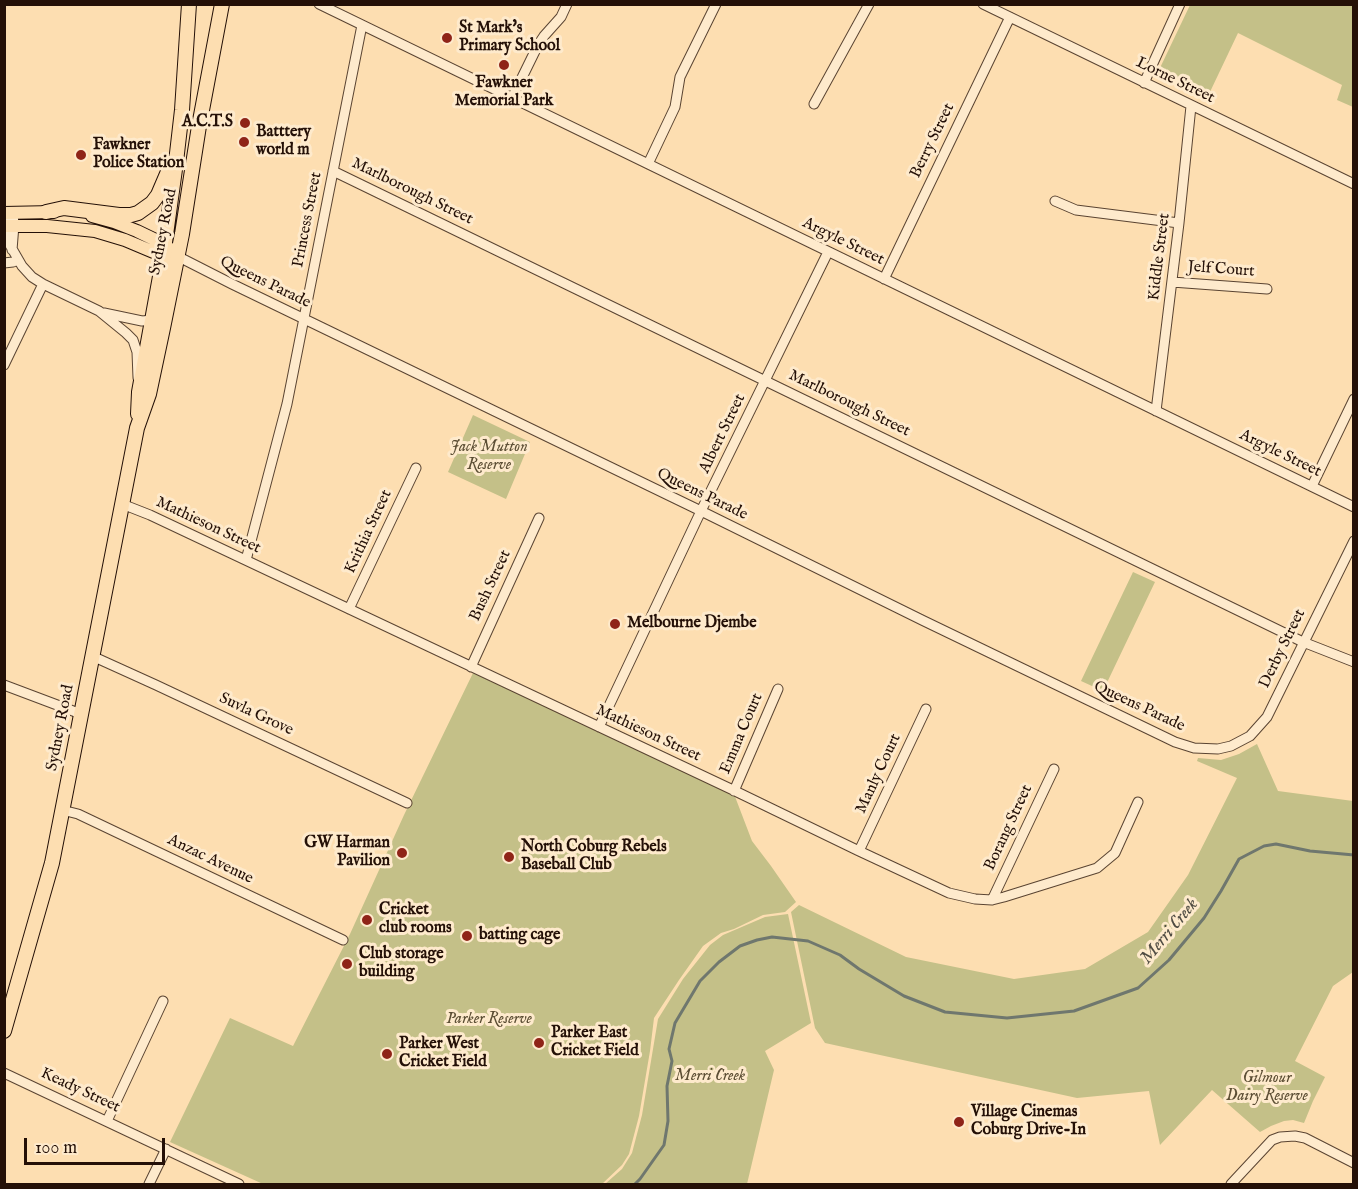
<!DOCTYPE html>
<style>
body{margin:0}
#map{position:relative;width:1358px;height:1189px;overflow:hidden;background:#fddeb1;font-family:"IM FELL English",serif}
canvas{display:block}
.frame{position:absolute;inset:0;border:6px solid #241007;pointer-events:none}
.scale{position:absolute;left:24px;top:1138px;width:141px;height:27px;box-sizing:border-box;border:3px solid #241007;border-top:0;padding-left:8px;font-size:18px;line-height:21px;white-space:nowrap;color:#241007;-webkit-text-stroke:4px #feeacc;paint-order:stroke}
</style>
<div id="map">
<canvas width="1358" height="1189"></canvas>
<div class="frame"></div>
<div class="scale">100 m</div>
</div>
<script>
const ctx = document.querySelector('canvas').getContext('2d');
ctx.lineJoin = 'round';
function paint(path, color) {
  ctx.fillStyle = color;
  ctx.fill(path, 'evenodd');
}
function shape(rows) {
  const path = new Path2D();
  for (const r of rows) {
    path.moveTo(r[0], r[1]);
    for (let i = 2; i < r.length; i += 2) path.lineTo(r[i], r[i + 1]);
  }
  return path;
}
function stroke(path, color, width, dash) {
  ctx.strokeStyle = color;
  ctx.lineWidth = width;
  ctx.lineCap = dash ? 'butt' : 'round';
  ctx.setLineDash(dash || []);
  ctx.stroke(path);
}
function label(font, color, halo, rows, align = 'center') {
  ctx.font = font + ' "IM FELL English",serif';
  ctx.lineWidth = 6;
  ctx.setLineDash([]);
  ctx.textBaseline = 'middle';
  ctx.strokeStyle = halo;
  ctx.fillStyle = color;
  for (const [text, x, y, turn = 0] of rows) {
    ctx.save();
    ctx.translate(x, y);
    ctx.rotate((+turn || 0) * Math.PI / 180);
    ctx.textAlign = isNaN(turn) ? turn : align;
    if (halo) ctx.strokeText(text, 0, 0);
    ctx.fillText(text, 0, 0);
    ctx.restore();
  }
}
paint(shape([
 [1190,5,1353,5,1353,107,1337,100,1342,85,1238,33,1209,94,1159,70],
 [473,415,530,442,506,499,448,472],
 [1133,572,1155,582,1103,691,1081,681],
 [473,673,734,794,752,841,771,866,796,902,785,912,763,915,734,929,721,933,703,946,679,980,654,1018,650,1051,639,1116,629,1154,622,1165,602,1184,263,1184,170,1142,230,1018,293,1046,350,934,404,815],
 [1257,744,1278,791,1353,801,1353,972,1333,986,1295,1061,1325,1077,1313,1101,1304,1123,1293,1120,1284,1121,1271,1126,1260,1132,1212,1090,1160,1145,1149,1091,1077,1098,825,1043,815,1028,791,912,799,905,906,957,1014,979,1085,969,1148,932,1188,875,1237,778,1197,761,1198,758,1221,760,1239,754],
 [788,914,811,1023,765,1051,774,1070,747,1184,605,1184,622,1169,632,1153,642,1115,658,1019,683,979,710,945,723,935,765,917]
]), '#c4c088');
stroke(shape([
 [635,1184,640,1179,664,1145,668,1121,667,1086,672,1061,669,1049,675,1023,700,981,719,962,740,946,757,940,772,937,808,941,840,955,859,969,904,996,945,1012,1007,1018,1074,1011,1138,988,1169,960,1204,918,1221,891,1239,859,1264,846,1276,844,1310,851,1354,855]
]), '#6f776e', 3);
const minor = shape([
 [319,4,1354,507],
 [983,4,1354,184],
 [1144,83,1180,4],
 [512,98,538,45,544,36,561,17,567,4],
 [814,104,869,4],
 [648,164,675,107,680,77,716,4],
 [333,171,1303,642,1354,662],
 [1055,201,1076,210,1179,223],
 [5,220,7,240,22,266,32,277,43,284,99,311,126,333,133,340,137,352,138,378],
 [12,250,14,225,13,213],
 [177,256,232,284,701,511,924,621,1175,742,1194,748,1218,749,1231,746,1250,736,1267,717,1354,541],
 [4,263,13,262,18,260],
 [884,279,1010,17],
 [1172,282,1267,289],
 [104,313,142,321,152,320],
 [4,365,43,284],
 [1156,411,1179,223,1191,106],
 [1312,486,1354,399],
 [122,504,150,515,733,790,859,851,949,893,975,899,992,900,1004,897,1097,868,1115,853,1138,802],
 [246,560,287,404,362,25],
 [349,609,416,468],
 [92,656,156,685,407,803],
 [471,667,539,518],
 [4,685,81,714],
 [599,727,701,511,828,252],
 [734,791,778,689],
 [62,810,78,814,343,940],
 [859,851,926,709],
 [992,900,1054,769],
 [4,1073,239,1184],
 [107,1121,163,1001],
 [149,1184,166,1149],
 [1231,1184,1272,1140,1280,1137,1295,1136,1305,1138,1354,1163]
]);
const major = shape([
 [4,213,54,212],
 [92,216,114,222,137,231,164,244,170,249],
 [4,226,47,226,95,231,125,240,163,256,172,256]
]);
const highway = shape([
 [46,212,64,208,119,215,131,215,138,213,152,203,158,195,170,167],
 [138,414,139,392,161,271,176,162,182,110,189,4],
 [4,1031,52,863,137,428,149,394,163,328,182,234,199,126,222,4]
]);
stroke(minor, '#5a4432', 11);
stroke(major, '#241007', 14);
stroke(highway, '#241007', 16);
stroke(minor, '#feeacc', 9);
stroke(major, '#fddeb1', 12);
stroke(highway, '#fddeb1', 14);
for (const [x, y, r, color] of [
 [447,38,6,"#8f2418"],
 [504,65,6,"#8f2418"],
 [245,123,6,"#8f2418"],
 [244,142,6,"#8f2418"],
 [81,155,6,"#8f2418"],
 [615,624,6,"#8f2418"],
 [402,853,6,"#8f2418"],
 [509,857,6,"#8f2418"],
 [367,920,6,"#8f2418"],
 [467,936,6,"#8f2418"],
 [347,964,6,"#8f2418"],
 [539,1043,6,"#8f2418"],
 [387,1054,6,"#8f2418"],
 [959,1122,6,"#8f2418"]
]) {
  const dot = new Path2D();
  dot.arc(x, y, r, 0, 2 * Math.PI);
  ctx.fillStyle = color;
  ctx.fill(dot);
  stroke(dot, '#feeacc', 2);
}
label('bold 16px', '#241007', '#feeacc', [
 ["St Mark's",459,29],
 ["Primary School",459,47],
 ["Fawkner",504,84,"center"],
 ["Memorial Park",504,102,"center"],
 ["A.C.T.S",233,123,"right"],
 ["Batttery",256,133],
 ["world m",256,151],
 ["Fawkner",93,146],
 ["Police Station",93,164],
 ["Melbourne Djembe",627,624],
 ["GW Harman",390,844,"right"],
 ["Pavilion",390,862,"right"],
 ["North Coburg Rebels",521,848],
 ["Baseball Club",521,866],
 ["Cricket",379,911],
 ["club rooms",379,929],
 ["batting cage",479,936],
 ["Club storage",359,955],
 ["building",359,973],
 ["Parker East",551,1034],
 ["Cricket Field",551,1052],
 ["Parker West",399,1045],
 ["Cricket Field",399,1063],
 ["Village Cinemas",971,1113],
 ["Coburg Drive-In",971,1131]
], 'left');
label('16px', '#241007', '#feeacc', [
 ["Lorne Street",1175,81,26],
 ["Berry Street",933,141,-64],
 ["Marlborough Street",412,192,26],
 ["Princess Street",308,220,-79],
 ["Sydney Road",164,232,-79],
 ["Argyle Street",843,242,26],
 ["Kiddle Street",1160,257,-83],
 ["Jelf Court",1221,270,4],
 ["Queens Parade",265,283,26],
 ["Marlborough Street",849,404,26],
 ["Albert Street",723,434,-64],
 ["Argyle Street",1280,454,26],
 ["Queens Parade",702,495,26],
 ["Mathieson Street",208,526,25],
 ["Krithia Street",369,532,-65],
 ["Bush Street",491,586,-65],
 ["Derby Street",1283,649,-64],
 ["Queens Parade",1139,707,25],
 ["Suvla Grove",256,715,25],
 ["Sydney Road",61,728,-79],
 ["Mathieson Street",648,734,25],
 ["Emma Court",742,734,-67],
 ["Manly Court",879,774,-65],
 ["Borang Street",1009,828,-65],
 ["Anzac Avenue",210,860,26],
 ["Keady Street",80,1091,25]
]);
label('italic 16px', '#5c4e34', '#feeacc', [
 ["Jack Mutton",489,448],
 ["Reserve",489,466],
 ["Parker Reserve",489,1020],
 ["Merri Creek",710,1077],
 ["Gilmour",1267,1079],
 ["Dairy Reserve",1267,1097]
]);
label('italic 18px', '#504c43', '#feeacc', [
 ["Merri Creek",1170,932,-50]
]);
</script>
